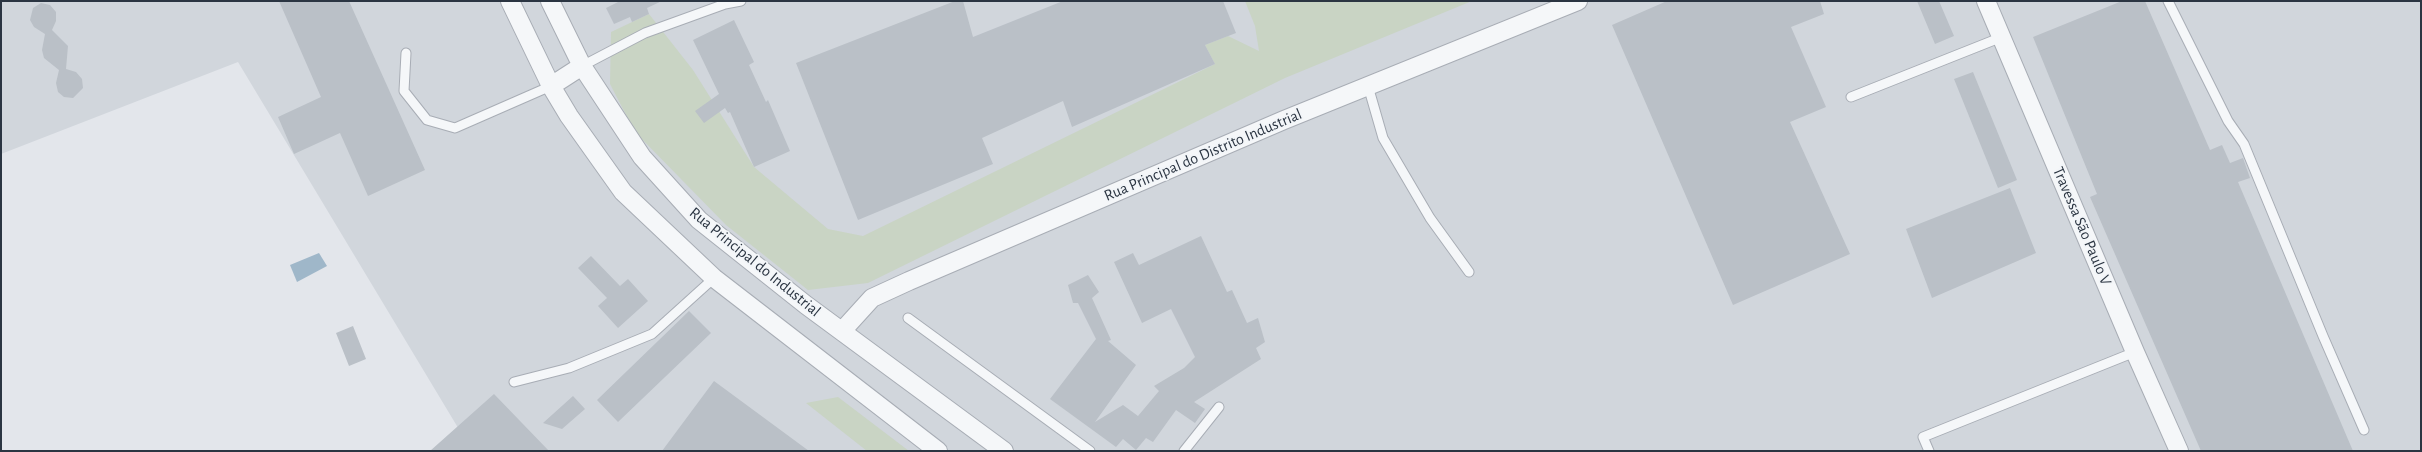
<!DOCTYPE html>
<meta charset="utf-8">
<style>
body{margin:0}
#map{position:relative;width:2422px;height:452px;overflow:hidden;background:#e3e6eb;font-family:"Alegreya Sans",sans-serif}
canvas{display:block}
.frame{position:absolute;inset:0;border:2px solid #2b3542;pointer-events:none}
</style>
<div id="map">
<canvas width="2422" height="452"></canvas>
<div class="frame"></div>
</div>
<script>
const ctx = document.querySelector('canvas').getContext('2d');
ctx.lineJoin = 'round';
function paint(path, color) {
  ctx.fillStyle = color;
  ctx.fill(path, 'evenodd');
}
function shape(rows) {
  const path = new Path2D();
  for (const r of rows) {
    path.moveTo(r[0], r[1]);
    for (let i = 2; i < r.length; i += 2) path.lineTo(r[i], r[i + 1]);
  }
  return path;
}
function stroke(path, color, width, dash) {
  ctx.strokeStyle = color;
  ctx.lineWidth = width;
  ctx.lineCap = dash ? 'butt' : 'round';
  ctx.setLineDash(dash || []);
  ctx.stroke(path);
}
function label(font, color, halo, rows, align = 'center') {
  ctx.font = font + ' "Alegreya Sans",sans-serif';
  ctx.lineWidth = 3.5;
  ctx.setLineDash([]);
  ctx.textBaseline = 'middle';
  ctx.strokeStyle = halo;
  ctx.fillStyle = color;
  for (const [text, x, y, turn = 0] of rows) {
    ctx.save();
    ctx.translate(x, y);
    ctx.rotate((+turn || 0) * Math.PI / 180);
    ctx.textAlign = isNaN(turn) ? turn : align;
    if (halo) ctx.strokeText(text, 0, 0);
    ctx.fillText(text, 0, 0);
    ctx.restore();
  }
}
paint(shape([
 [1,1,2421,1,2421,451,472,451,238,62,1,154]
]), '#d1d6dc');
paint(shape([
 [1245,1,1472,1,1285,78,868,283,808,290,726,225,635,132,610,84,611,32,649,14,693,70,754,167,828,229,863,236,1215,64,1205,45,1228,36,1259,51,1255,26],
 [838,397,909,451,867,451,806,403]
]), '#c9d4c4');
paint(shape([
 [319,253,327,266,297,282,290,265]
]), '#9fb7c9');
paint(shape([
 [279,1,349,1,425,170,368,196,340,133,294,154,278,117,321,97],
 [620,1,662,1,647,8,649,14,632,22,630,17,614,24,606,8],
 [955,1,963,1,973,37,1063,1,1223,1,1236,33,1205,45,1215,64,1072,127,1063,101,982,138,993,164,858,220,796,63],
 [1667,1,1820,1,1824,14,1791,27,1826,107,1790,122,1850,254,1733,305,1612,25],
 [1917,1,1939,1,1954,36,1935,44],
 [2122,1,2145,1,2210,150,2222,145,2230,163,2243,158,2250,178,2238,182,2353,451,2201,451,2090,197,2097,194,2033,37],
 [41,3,50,5,56,12,56,21,52,30,68,46,66,69,76,72,82,79,83,88,73,98,64,97,58,92,56,83,59,70,44,58,42,50,45,34,34,27,30,20,33,8],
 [734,20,754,62,749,65,766,102,768,100,790,151,754,167,730,112,728,113,725,108,704,123,695,111,719,94,693,40],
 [1973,72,2017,180,1998,188,1954,79],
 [2010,188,2036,253,1932,298,1906,229],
 [1201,236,1227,292,1232,290,1247,323,1258,318,1265,342,1256,348,1261,359,1194,402,1205,409,1195,423,1176,410,1153,442,1146,438,1136,450,1123,439,1116,447,1050,399,1096,339,1078,303,1073,303,1068,285,1088,275,1099,292,1092,298,1111,340,1108,341,1136,365,1095,422,1123,405,1138,416,1159,391,1154,386,1184,368,1195,357,1171,309,1142,323,1114,262,1133,253,1139,265],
 [591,256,620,286,628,279,648,301,618,328,598,306,607,298,578,268],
 [689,311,711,333,618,422,597,400],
 [353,326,366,359,349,366,336,333],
 [714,381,809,451,662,451],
 [494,394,549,451,430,451],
 [573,396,585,409,562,429,543,423]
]), '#bac0c7');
const service = shape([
 [2168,1,2228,121,2244,144,2323,336,2364,430],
 [406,53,404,91,427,120,455,128,551,86],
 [582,66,645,33,725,4,741,1],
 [1368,86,1383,138,1430,218,1469,272],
 [1851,97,2002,37],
 [908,318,1090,451],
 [514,382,569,368,652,334,714,278],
 [1184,451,1219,407],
 [1929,451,1923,437,2135,352]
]);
const minor = shape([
 [510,1,551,86,569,116,623,192,714,278,938,451],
 [550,1,582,66,642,157,699,220,806,305,1004,451],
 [1986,1,2135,352,2179,451],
 [551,86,582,66],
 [842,331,872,298,909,281,1284,120,1578,1]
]);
stroke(service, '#a8adb5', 11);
stroke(minor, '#a8adb5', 20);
stroke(service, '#f5f7f9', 9);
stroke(minor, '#f5f7f9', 18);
label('16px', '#2b3542', '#f2f5f8', [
 ["Rua Principal do Distrito Industrial",1203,155,-23],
 ["Travessa São Paulo V",2082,226,67],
 ["Rua Principal do Industrial",755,262,39]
]);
</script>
